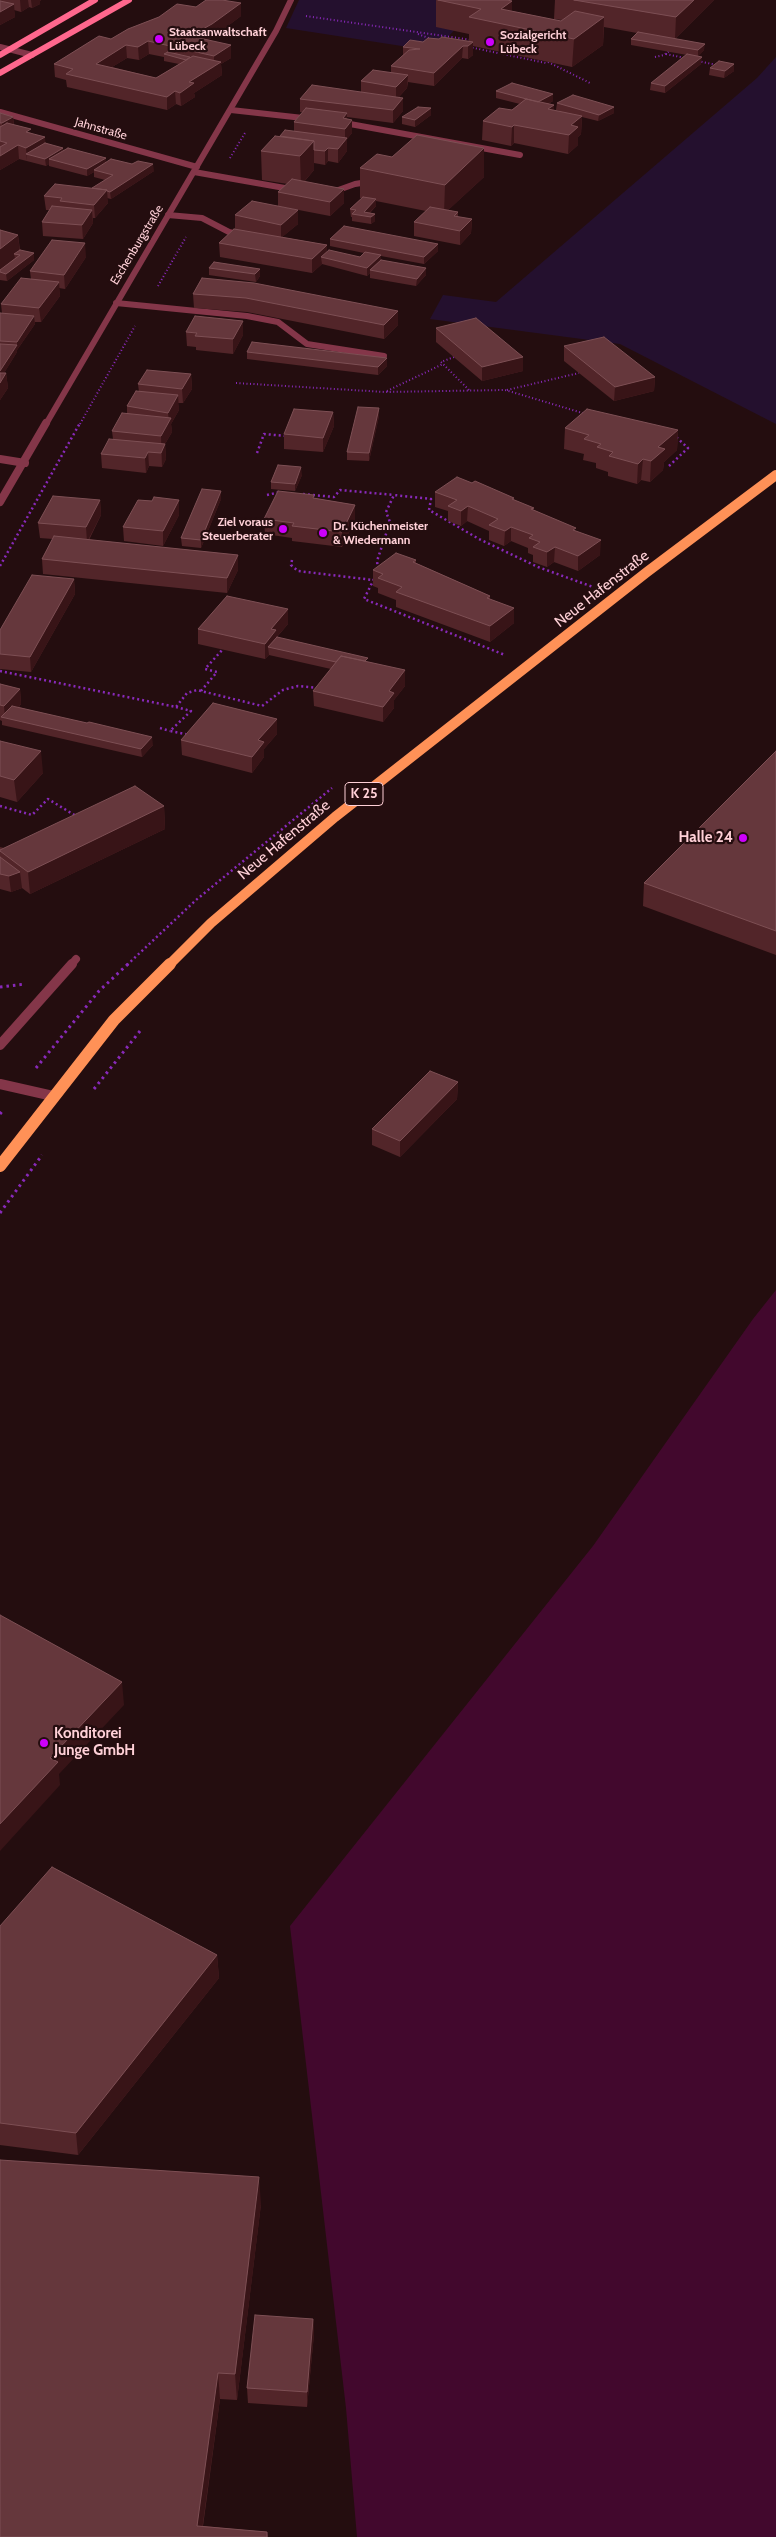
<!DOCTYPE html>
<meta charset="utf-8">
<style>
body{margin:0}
canvas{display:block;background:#240d0f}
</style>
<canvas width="776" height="2537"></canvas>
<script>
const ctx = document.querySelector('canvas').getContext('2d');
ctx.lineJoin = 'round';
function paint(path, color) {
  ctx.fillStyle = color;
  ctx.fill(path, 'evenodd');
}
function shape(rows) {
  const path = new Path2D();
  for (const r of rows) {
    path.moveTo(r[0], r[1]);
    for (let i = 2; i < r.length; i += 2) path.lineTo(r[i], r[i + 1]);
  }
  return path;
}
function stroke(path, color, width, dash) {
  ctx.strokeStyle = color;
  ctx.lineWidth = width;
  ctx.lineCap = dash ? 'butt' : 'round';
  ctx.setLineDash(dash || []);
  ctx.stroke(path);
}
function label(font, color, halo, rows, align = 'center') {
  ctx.font = font + ' Cabin,sans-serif';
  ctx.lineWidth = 4.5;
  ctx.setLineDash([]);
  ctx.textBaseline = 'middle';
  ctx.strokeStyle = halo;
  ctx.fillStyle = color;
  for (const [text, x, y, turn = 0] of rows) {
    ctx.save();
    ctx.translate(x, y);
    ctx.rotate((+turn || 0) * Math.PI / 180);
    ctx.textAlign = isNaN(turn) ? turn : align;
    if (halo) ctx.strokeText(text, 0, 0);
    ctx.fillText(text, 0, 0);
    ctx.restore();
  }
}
paint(shape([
 [299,0,484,0,434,51,286,28],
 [776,57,776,424,620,344,430,319,443,295,496,302,757,78]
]), '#24102e');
paint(shape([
 [776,1290,776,2537,357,2537,346,2408,290,1926,593,1546,753,1319]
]), '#42082d');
stroke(shape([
 [306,16,472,40],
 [418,34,431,39],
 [469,47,546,63],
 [666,54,685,58],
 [655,57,664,55,672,49],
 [698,61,717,65],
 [548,62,590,83],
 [230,158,245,133],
 [158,286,186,237],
 [454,357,441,362,470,391],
 [236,383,385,392,505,390,586,414],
 [507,390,579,373],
 [387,391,443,364],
 [80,424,135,326]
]), '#8829b9', 2, [1, 2.5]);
stroke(shape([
 [257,453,264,434,286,436],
 [669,466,688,448,675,436],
 [303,494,334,497,340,490,394,495],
 [267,495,280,492],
 [292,560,291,565,298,571,373,580],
 [0,566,80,423],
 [378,569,377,561,390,522,386,512,394,495,431,499,429,510,479,539,538,567,593,587],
 [374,579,364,599,505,655],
 [0,671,176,707,187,693,197,690,262,706,283,690,298,686,319,688],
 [201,691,217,672,205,669,223,649],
 [176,707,191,711,170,731,190,735],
 [160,728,170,731],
 [0,806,32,815,48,799,76,816],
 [127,965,196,900,332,788]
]), '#8829b9', 2.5, [2, 3]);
stroke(shape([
 [0,987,25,984],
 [36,1068,99,991,128,964],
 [94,1089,140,1031],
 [0,1114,4,1109],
 [0,1213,42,1155]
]), '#8829b9', 3, [2.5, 4]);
stroke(shape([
 [231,110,312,119],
 [339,122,520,155],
 [194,172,296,190],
 [330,193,355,184,374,181],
 [168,215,202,218,229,232,242,235],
 [116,303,247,316,278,322,307,344,384,356]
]), '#843649', 6);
stroke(shape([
 [71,965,76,959]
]), '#843649', 8);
stroke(shape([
 [0,1045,72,964],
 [0,1084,53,1096]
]), '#843649', 10);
stroke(shape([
 [0,47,32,55],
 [0,112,197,167],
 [46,424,276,31,291,0]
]), '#843649', 6);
stroke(shape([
 [0,459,25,463],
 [0,502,46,423]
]), '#843649', 8);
stroke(shape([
 [0,55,95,0],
 [0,73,129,0]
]), '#ff678d', 6);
stroke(shape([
 [169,965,211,923,335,817,647,572,776,475]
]), '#ff9157', 10);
stroke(shape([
 [0,1166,114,1020,170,964]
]), '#ff9157', 12);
paint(shape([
 [0,0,41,0,40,1,40,4,32,8,29,7,21,12,14,10,15,17,0,25],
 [436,0,512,1,512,11,561,21,562,20,554,19,555,0,714,0,675,39,704,50,698,56,701,64,665,93,650,90,651,83,687,55,631,45,631,39,637,33,604,27,603,45,572,67,473,46,473,55,468,59,462,58,434,86,408,82,407,88,399,97,403,111,393,123,347,117,347,119,352,120,352,133,347,139,347,151,338,163,328,161,325,165,314,163,314,170,304,182,344,203,330,216,278,206,278,192,288,184,262,180,261,151,280,136,294,131,294,122,303,112,300,112,300,99,361,92,361,81,391,73,391,66,403,55,403,47,439,39,469,41,469,34,436,27],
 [241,16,213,37,207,40,231,58,221,64,222,75,194,93,195,97,181,106,176,104,167,110,67,87,66,80,55,77,54,64,111,39],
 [149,54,164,57,164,61,179,64,156,78,112,67,127,58,139,60],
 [710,68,734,71,724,78,709,75],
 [496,91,553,94,553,101,548,104,554,105,553,110,563,112,556,110,557,103,614,113,598,121,582,117,581,134,578,137,578,145,568,154,514,143,511,146,482,140,483,121,512,110,520,104,496,98],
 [431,108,431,115,415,127,402,124,402,117],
 [0,113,13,117,14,125,31,133,45,143,64,150,106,158,106,162,154,171,111,199,107,198,108,203,95,218,93,218,93,223,83,239,43,236,42,222,50,210,46,210,44,196,92,188,105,180,94,177,94,172,87,176,49,166,49,164,46,166,19,159,0,170],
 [360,168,484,177,448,210,458,212,458,217,472,219,471,233,460,245,414,236,414,222,426,211,376,201,376,206,370,213,375,214,375,221,371,224,352,221,352,217,351,217,350,209,362,198,360,198],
 [235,215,298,224,282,237,327,245,327,252,360,257,364,253,330,246,330,239,438,251,424,264,381,256,381,260,426,275,416,286,370,278,370,273,367,276,322,264,312,273,220,257,219,243,235,229],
 [0,230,18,235,20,250,34,260,7,281,0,280],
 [86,257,65,289,59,288,60,296,41,322,35,322,35,324,17,350,17,352,4,373,6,373,8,388,0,400,0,313,2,313,1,304,31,279,30,271],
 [209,268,260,269,260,276,256,282,209,275],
 [202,278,398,325,384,339,247,312,194,308,193,294],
 [436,328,523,371,482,381,436,342],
 [186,332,243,335,233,354,196,350,196,347,187,346],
 [564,346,655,377,654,391,614,401,564,361],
 [247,352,387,366,378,375,247,359],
 [191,374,192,389,183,403,178,403,179,410,171,424,172,432,165,444,166,459,162,467,149,466,146,473,102,468,101,454,113,439,112,431,127,414,127,406,139,392,138,384],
 [379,408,379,416,369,461,347,460,347,452],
 [333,412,334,426,323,452,284,449,284,434],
 [565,428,678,430,677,450,664,462,663,470,650,482,641,480,637,484,608,476,608,472,596,468,596,463,583,460,584,454,564,449],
 [302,475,295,491,271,489,271,482],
 [435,492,514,500,576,531,600,555,578,571,554,562,547,567,533,562,533,555,528,553,528,548,511,541,504,546,489,540,489,531,467,521,461,526,448,521,448,511,435,507],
 [314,498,355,505,355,520,342,547,292,541,292,538,265,534,264,519],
 [221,499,201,548,182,546,181,538],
 [100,500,101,515,89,540,238,555,238,570,227,593,43,574,42,559,53,539,40,538,38,523],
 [179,500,179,515,163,546,124,541,123,527,152,501],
 [416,560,416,563,490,596,490,599,514,623,490,642,396,607,396,600,378,593,378,588,373,586,373,570],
 [74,579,75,594,31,672,0,669,0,630],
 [288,624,277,637,368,662,405,686,394,700,394,708,383,722,314,706,313,691,331,669,269,655,265,659,198,644,198,629],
 [0,684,20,689,21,704,19,707,153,745,142,757,2,725,2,721,0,720],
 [277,734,264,749,264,757,252,773,182,755,181,740],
 [0,741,43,773,17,802,0,797],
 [776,751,776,955,643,906,644,883],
 [164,806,165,829,30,894,22,888,11,892,0,889,0,847,4,848],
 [458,1082,457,1099,400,1157,372,1145,372,1129],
 [0,1926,217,1955,219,1978,78,2155,0,2145],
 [261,2204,237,2400,220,2399,203,2526,267,2532,268,2537,0,2537],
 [313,2319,314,2334,307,2407,248,2403,247,2388]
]), '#522529');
paint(shape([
 [20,0,28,0,29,7,21,12],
 [31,0,41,0,40,1,40,4,32,8],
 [694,0,714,0,675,39,676,17],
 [512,1,512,26,501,9],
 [241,3,241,16,213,37,190,49,190,36],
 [14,4,15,17,0,25,0,12],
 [604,17,603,45,572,67,574,39],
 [148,41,149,54,139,60,138,47],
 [473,42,473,55,468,59,468,46],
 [705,44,704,50,698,57,698,50],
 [126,45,127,58,97,76,96,64],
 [231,45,231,58,221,64,222,75,194,93,195,97,181,106,180,93,189,82,214,67,214,56],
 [463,46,462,58,434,86,434,73],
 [702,57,701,64,665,93,665,86],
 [734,64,734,71,724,78,725,71],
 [408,75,407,88,396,100,396,87],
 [175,91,176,104,167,110,167,97],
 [553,94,553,101,537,109,537,102],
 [403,98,403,111,393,123,393,110],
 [554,105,553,123,548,109],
 [614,107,614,113,598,121,599,115],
 [431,108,431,115,415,127,415,120],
 [347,113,347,126,352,120,352,133,347,139,347,151,338,163,338,149,345,141,345,129,343,118],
 [582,116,581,134,578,137,578,145,568,154,569,135,571,125],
 [13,117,14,130,3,136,2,123],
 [514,125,514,143,511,146,512,127],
 [45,137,46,150,26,154,27,161,26,148],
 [314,141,314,170,301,185,300,156],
 [18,145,19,159,0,170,0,156],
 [63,148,64,155,49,159,49,164,46,166,45,159],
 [328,148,328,161,325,165,325,151],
 [484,148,484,177,444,214,445,185],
 [106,158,106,165,94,170,94,172,87,176,87,169],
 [153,164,154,171,111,199,110,192],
 [344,189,344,203,330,216,330,202],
 [107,190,108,203,95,218,94,205],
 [376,199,376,206,366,216,364,212],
 [92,210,93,223,83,239,82,225],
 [298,210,298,224,281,238,281,225],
 [375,214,375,221,371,224,371,217],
 [472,219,471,233,460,245,460,231],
 [18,235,20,254,14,254,15,258,0,270,0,249],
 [85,243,86,257,65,289,64,275],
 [438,244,438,251,424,264,424,257],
 [327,245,327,258,321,257,322,264,312,273,312,259],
 [34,253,34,260,7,281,6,274],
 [381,255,381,262,370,270,370,273,367,276,367,268],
 [426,268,426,275,416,286,417,279],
 [260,269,260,276,256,282,255,274],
 [59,282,60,296,41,322,39,308],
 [398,311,398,325,384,339,384,325],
 [34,316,35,324,17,350,17,352,1,378,0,371,17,345,17,342],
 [243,321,243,335,233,354,233,339],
 [523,357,523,371,482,381,482,367],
 [387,358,387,366,378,375,378,367],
 [6,373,8,388,0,400,0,383],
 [191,374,192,389,183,403,182,389],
 [655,377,654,391,614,401,615,387],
 [178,395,179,410,171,424,172,432,165,444,166,459,162,467,161,436,169,421,168,413],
 [379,408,379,416,369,461,369,453],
 [333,412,334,426,323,452,323,438],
 [678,430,677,450,664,462,663,470,650,482,651,461,658,447],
 [148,452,149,466,146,473,145,458],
 [643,459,641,480,637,484,638,464],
 [301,467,302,475,295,491,295,484],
 [221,491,221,499,201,548,201,540],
 [100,500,101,515,87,542,86,527],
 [179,500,179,515,163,546,163,531],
 [355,505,355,520,342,547,342,532],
 [468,506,467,521,461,526,461,511],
 [511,527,511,541,504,546,505,531],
 [601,540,600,555,578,571,578,556],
 [555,547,554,562,547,567,547,552],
 [238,555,238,570,227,593,227,578],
 [74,579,75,594,31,672,30,657],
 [514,608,514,623,490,642,490,626],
 [288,609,288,624,268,647,269,655,265,659,265,644,271,629],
 [405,670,405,686,394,700,394,708,383,722,383,707,389,691],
 [20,689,21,704,8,719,5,718,4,706],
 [277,719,277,734,264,749,264,757,252,773,252,757,258,740],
 [152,737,153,745,142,757,141,749],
 [41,751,43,773,17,802,14,780],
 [164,806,165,829,30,894,28,872],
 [20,872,22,888,11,892,9,876],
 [458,1082,457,1099,400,1157,400,1141],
 [122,1682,124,1705,59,1774,60,1785,0,1851,0,1824,50,1758],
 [217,1955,219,1978,78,2155,76,2133],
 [259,2177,261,2204,237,2400,235,2374],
 [313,2319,314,2334,307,2407,307,2392],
 [218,2373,220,2399,201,2537,197,2526]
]), '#381417');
const building = shape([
 [206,0,222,0,241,3,212,24,190,36,231,45,214,56,148,41,138,47,126,45,96,64,156,78,193,56,221,62,189,82,194,83,180,93,175,91,167,97,66,74,73,69,54,64,99,36,111,39,128,29,159,17,177,4,196,7,206,0],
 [438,0,507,0,512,1,501,9,561,21,575,11,604,17,574,39,469,17,481,9,438,0],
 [574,0,694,0,676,17,574,0],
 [0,1,14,4,0,12,0,1],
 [638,32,705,44,698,50,631,39,638,32],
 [442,37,473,42,468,46,463,46,434,73,391,66,409,50,420,49,403,47,410,40,423,42,428,38,439,39,442,37],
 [168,52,190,57,186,60,164,54,168,52],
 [687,54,702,57,665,86,651,83,687,54],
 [719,61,734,64,725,71,710,68,719,61],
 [373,70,408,75,396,87,361,81,373,70],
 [512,83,553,94,538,102,496,91,512,83],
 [312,85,403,98,393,110,300,99,312,85],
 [573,95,614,107,599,115,557,103,573,95],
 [526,99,554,105,548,109,582,116,571,125,578,127,569,135,514,125,512,127,483,121,499,108,512,110,526,99],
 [418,107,431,108,415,120,402,117,418,107],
 [306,108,347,113,343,118,352,120,345,129,294,122,306,108],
 [0,113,13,117,2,123,0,123,0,113],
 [7,123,31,129,26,132,45,137,26,148,18,145,0,156,0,147,7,143,0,141,0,127,7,123],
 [285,130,347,138,338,149,328,148,325,151,314,150,314,141,280,136,285,130],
 [417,135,484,148,445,185,360,168,377,154,392,157,417,135],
 [275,136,314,141,300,156,261,151,275,136],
 [45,143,63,148,45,159,26,154,45,143],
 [68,148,106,158,87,169,49,159,68,148],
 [111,159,132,164,138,161,153,164,110,192,107,191,107,190,92,188,113,175,94,170,111,159],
 [292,179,344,189,330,202,278,192,292,179],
 [55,184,107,190,94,205,60,201,62,198,44,196,55,184],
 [363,197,376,199,364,212,375,214,371,217,352,214,356,210,350,209,363,197],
 [252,201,298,210,281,225,235,215,252,201],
 [52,206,92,210,82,225,42,222,52,206],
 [430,207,458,212,454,216,472,219,460,231,414,222,430,207],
 [344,226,438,244,424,257,330,239,344,226],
 [234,229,327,245,312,259,219,243,234,229],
 [0,230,18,235,0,249,0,230],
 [52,240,85,243,64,275,30,271,52,240],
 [20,250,34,253,6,274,0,272,0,270,20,255,14,254,20,250],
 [329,250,360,257,365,252,381,255,367,268,321,257,329,250],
 [381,260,426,268,417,279,370,270,381,260],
 [214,262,260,269,255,274,209,268,214,262],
 [21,278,59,282,39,308,1,304,21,278],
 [202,278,254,283,398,311,384,325,246,298,193,294,202,278],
 [0,313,34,316,17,342,0,341,0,313],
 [195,316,243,321,233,339,195,336,197,333,186,332,195,316],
 [476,318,523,357,482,367,436,328,476,318],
 [604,337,655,377,615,387,564,346,604,337],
 [252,342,387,358,378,367,247,352,252,342],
 [0,344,17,345,0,371,0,344],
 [147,370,191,374,182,389,138,384,147,370],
 [0,373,6,373,0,383,0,373],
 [136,391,178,395,168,413,127,406,136,391],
 [358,407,379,408,369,453,347,452,358,407],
 [294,409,333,412,323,438,284,434,294,409],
 [587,409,678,430,658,447,665,449,651,461,643,459,638,464,609,456,613,452,597,447,601,444,584,439,589,435,565,428,587,409],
 [122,413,171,418,161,436,112,431,122,413],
 [109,439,165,444,161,453,148,452,145,458,101,454,109,439],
 [278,465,301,467,295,484,271,482,278,465],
 [457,477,472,483,475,481,514,498,512,499,534,508,531,509,576,528,573,530,601,540,578,556,555,547,547,552,533,547,540,542,529,538,533,535,511,527,505,531,489,525,498,519,468,506,461,511,448,506,457,500,435,492,457,477],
 [202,489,221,491,201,540,181,538,202,489],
 [278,491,314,495,313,498,355,505,342,532,292,526,294,523,264,519,278,491],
 [53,496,100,500,86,527,38,523,53,496],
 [154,497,179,500,163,531,123,527,138,500,152,501,154,497],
 [54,536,238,555,227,578,42,559,54,536],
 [396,553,416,560,413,562,490,596,487,598,514,608,490,626,396,592,402,587,378,578,383,574,373,570,396,553],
 [32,575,74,579,30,657,0,654,0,630,32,575],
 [227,596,288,609,271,629,276,630,265,644,198,629,227,596],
 [277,637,368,658,365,661,341,656,336,662,268,647,277,637],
 [341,656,405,670,389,691,394,693,383,707,313,691,341,656],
 [0,684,20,689,4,706,0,705,0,684],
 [213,703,277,719,258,740,264,742,252,757,181,740,213,703],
 [12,706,87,723,89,722,152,737,141,749,1,717,12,706],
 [0,741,41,751,14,780,0,776,0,741],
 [776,751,776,931,644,883,776,751],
 [135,786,164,806,28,872,0,851,0,850,135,786],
 [0,857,20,872,9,876,0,874,0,857],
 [430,1071,458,1082,400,1141,372,1129,430,1071],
 [0,1615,122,1682,50,1758,58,1762,0,1824,0,1615],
 [52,1867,217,1955,76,2133,0,2123,0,1926,52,1867],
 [0,2160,259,2177,235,2374,218,2373,197,2526,267,2532,267,2537,0,2537,0,2160],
 [255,2315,313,2319,307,2392,247,2388,255,2315]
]);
paint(building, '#65373c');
stroke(building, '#7d4f54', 1);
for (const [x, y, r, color] of [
 [159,39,5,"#cd00fb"],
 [490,42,5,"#cd00fb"],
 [283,529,5,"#cd00fb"],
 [323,533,5,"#cd00fb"],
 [743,838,5,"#cd00fb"],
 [44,1743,5,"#cd00fb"]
]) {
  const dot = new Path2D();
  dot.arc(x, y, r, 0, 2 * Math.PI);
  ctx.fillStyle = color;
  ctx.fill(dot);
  stroke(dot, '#240d0f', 2);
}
label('bold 12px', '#ffd0d7', '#240d0f', [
 ["Staatsanwaltschaft",169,32],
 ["Lübeck",169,46],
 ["Sozialgericht",500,35],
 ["Lübeck",500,49],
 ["Ziel voraus",273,522,"right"],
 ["Steuerberater",273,536,"right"],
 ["Dr. Küchenmeister",333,526],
 ["& Wiedermann",333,540]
], 'left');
label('12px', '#ffd0d7', '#240d0f', [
 ["Jahnstraße",101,129,16],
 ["Eschenburgstraße",137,245,-59]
]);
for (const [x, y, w] of [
 [364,794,38]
]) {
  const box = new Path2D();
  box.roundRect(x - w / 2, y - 11.5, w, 23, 4);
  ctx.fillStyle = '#240d0f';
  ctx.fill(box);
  stroke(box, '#ffd0d7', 1);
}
label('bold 14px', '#ffd0d7', null, [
 ["K 25",364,794]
]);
label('15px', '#ffd0d7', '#240d0f', [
 ["Neue Hafenstraße",602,589,-38],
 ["Neue Hafenstraße",284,840,-40]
]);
label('bold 15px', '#ffd0d7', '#240d0f', [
 ["Halle 24",733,838],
 ["Konditorei",54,1734,"left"],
 ["Junge GmbH",54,1751,"left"]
], 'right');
</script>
